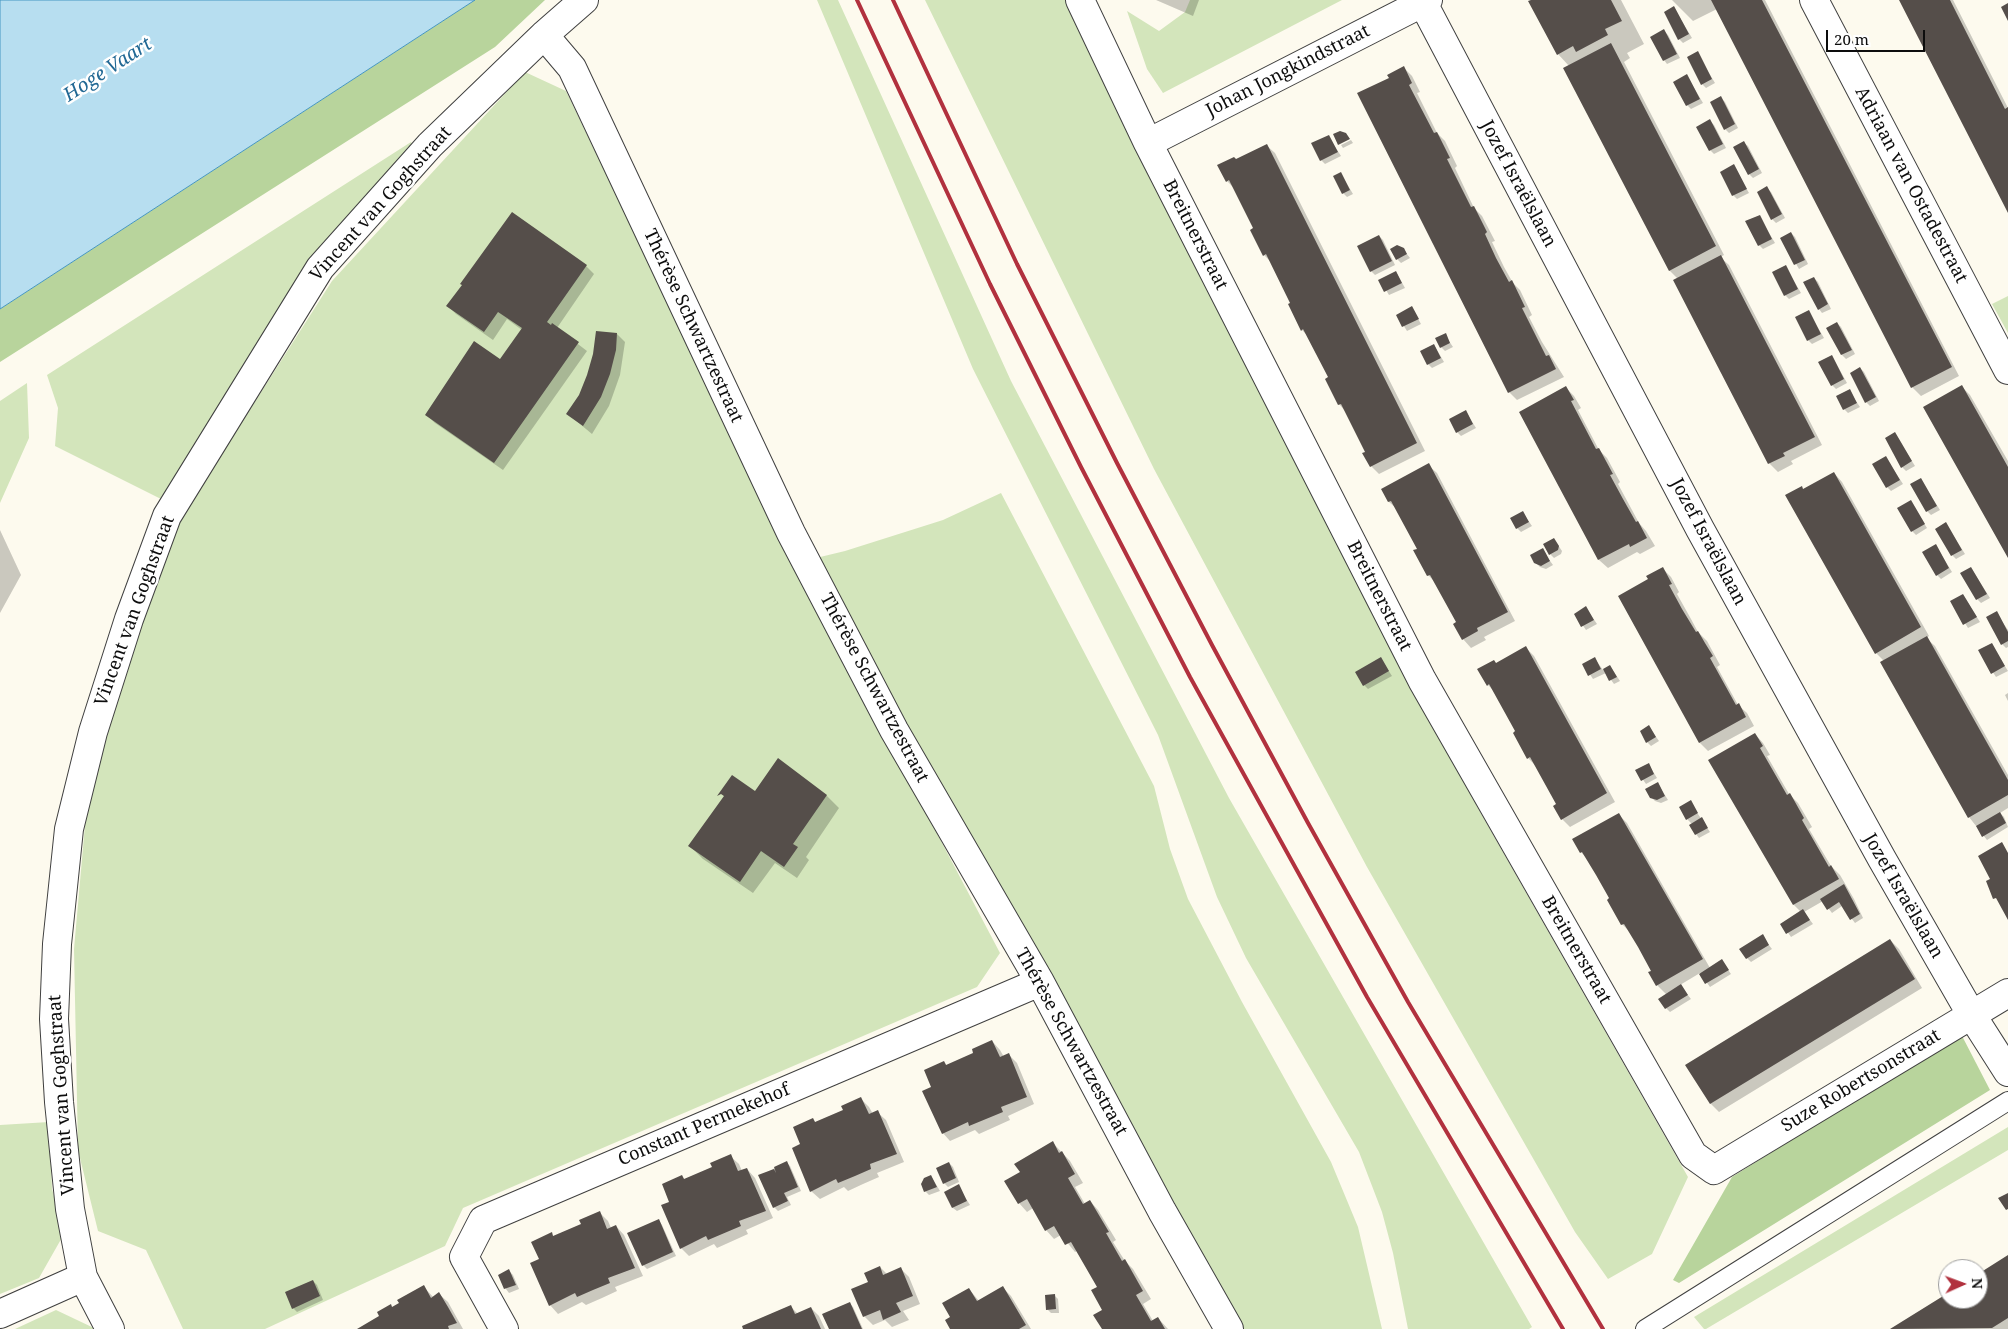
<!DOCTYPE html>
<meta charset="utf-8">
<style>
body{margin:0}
#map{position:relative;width:2008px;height:1329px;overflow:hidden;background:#fdfaee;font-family:"Noto Serif",serif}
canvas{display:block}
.north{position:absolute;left:1938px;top:1259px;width:50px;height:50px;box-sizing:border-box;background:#fff;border:1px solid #9e9e9e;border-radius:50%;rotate:88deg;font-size:14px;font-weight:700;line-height:20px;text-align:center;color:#0d0d0d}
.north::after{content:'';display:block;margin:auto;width:18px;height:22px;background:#b1313e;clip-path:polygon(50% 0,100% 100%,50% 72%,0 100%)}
.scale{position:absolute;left:1826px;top:30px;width:99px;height:22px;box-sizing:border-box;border:2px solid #0d0d0d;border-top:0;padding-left:6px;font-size:15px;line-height:18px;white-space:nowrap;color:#0d0d0d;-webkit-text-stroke:4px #fff;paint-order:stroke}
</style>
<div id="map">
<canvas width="2008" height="1329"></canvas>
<div class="north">N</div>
<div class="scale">20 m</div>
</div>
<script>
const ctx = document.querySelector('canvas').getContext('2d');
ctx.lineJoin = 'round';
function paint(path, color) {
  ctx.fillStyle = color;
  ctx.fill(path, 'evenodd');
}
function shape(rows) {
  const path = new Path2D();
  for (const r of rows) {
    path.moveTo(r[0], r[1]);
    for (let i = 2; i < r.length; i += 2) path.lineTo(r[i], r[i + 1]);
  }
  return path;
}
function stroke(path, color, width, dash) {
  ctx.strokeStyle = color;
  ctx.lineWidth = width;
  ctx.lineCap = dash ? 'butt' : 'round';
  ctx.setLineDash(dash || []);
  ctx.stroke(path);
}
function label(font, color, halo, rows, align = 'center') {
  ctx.font = font + ' "Noto Serif",serif';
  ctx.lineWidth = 5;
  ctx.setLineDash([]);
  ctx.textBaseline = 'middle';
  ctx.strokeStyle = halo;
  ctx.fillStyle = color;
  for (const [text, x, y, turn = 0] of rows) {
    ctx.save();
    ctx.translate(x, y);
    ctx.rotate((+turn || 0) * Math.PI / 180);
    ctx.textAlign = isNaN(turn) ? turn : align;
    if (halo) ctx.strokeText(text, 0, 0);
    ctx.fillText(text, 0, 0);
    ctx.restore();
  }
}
paint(shape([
 [817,0,838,0,1011,381,1229,798,1532,1327,1529,1329,1408,1329,1393,1253,1382,1212,1359,1152,1246,958,1217,897,1158,735,973,369],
 [925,0,1067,0,1310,490,1479,810,1688,1177,1652,1254,1608,1279,1575,1232,1367,867,1154,469],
 [1190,0,1342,0,1163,93,1147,69,1127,11,1159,31,1185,12],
 [525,72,566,91,773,522,1000,953,977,987,463,1208,445,1246,265,1329,183,1329,146,1250,98,1231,78,1150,74,949,86,814,130,650,182,516,332,281],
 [411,142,414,147,165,501,55,446,58,408,47,375],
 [2008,296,2008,333,1992,304],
 [27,383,29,438,0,503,0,401],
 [1001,493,1154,786,1170,849,1188,899,1242,1002,1331,1162,1358,1227,1382,1329,1243,1329,1162,1211,816,558,845,551,943,520],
 [49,1122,52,1189,64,1234,39,1278,0,1294,0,1125],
 [2008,1127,2008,1150,1706,1329,1704,1329,1694,1317],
 [56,1310,96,1329,15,1329]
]), '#d3e5bb');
paint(shape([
 [475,0,545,0,495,47,0,362,0,309],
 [1961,1034,1990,1090,1679,1283,1673,1280,1732,1177]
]), '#b8d49c');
const water = shape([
 [0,0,475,0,0,309,0,0]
]);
paint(water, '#b7def0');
stroke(water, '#4596c1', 1);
paint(shape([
 [1156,0,1199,0,1193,16],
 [1533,0,1621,0,1644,44,1627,53,1630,58,1624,62,1724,255,1720,257,1729,265,1822,445,1791,461,1793,464,1778,472,1769,463,1678,279,1670,271,1565,68,1569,66,1558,54],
 [1672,0,1765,0,1959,376,1921,396,1912,387,1717,9,1693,21],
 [1900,0,1953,0,2008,108,2008,211],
 [1674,8,1692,38,1683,43,1679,39],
 [1664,31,1668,35,1680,58,1667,64,1664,60],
 [1697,53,1715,83,1706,88,1702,84],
 [1404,68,1412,76,1420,92,1417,93,1437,133,1445,141,1457,166,1455,168,1474,208,1482,216,1495,241,1492,242,1504,267,1513,283,1520,290,1532,315,1529,317,1542,342,1564,377,1517,400,1509,392,1390,78],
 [1687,76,1703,103,1691,109,1687,105],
 [1721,98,1725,102,1738,128,1729,133,1725,129],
 [1710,121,1714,125,1726,148,1714,154,1710,150],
 [1328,136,1341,156,1325,164,1321,160],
 [1351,140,1353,143,1343,148,1341,145],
 [1744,143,1748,146,1762,173,1753,178,1749,174],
 [1266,145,1275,153,1425,451,1379,474,1371,466,1367,452,1346,412,1339,404,1329,378,1309,337,1302,330,1292,304,1271,262,1264,255,1251,230,1255,229,1234,188,1227,181,1236,160],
 [1733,166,1749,193,1737,199,1733,195],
 [1341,174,1353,194,1347,197,1343,193],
 [1767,188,1771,192,1785,218,1776,223,1772,219],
 [1759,216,1775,243,1763,249,1759,245],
 [1791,233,1795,237,1808,264,1799,269,1781,238],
 [1379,236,1383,240,1395,265,1375,275,1371,271],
 [1403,249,1410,258,1401,263,1397,259],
 [586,266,594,274,557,328,587,351,503,470,435,423,426,414,500,361,522,330,507,319,493,340,456,314,448,306],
 [1785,266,1801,293,1789,299,1785,295],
 [1396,272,1405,288,1389,295,1380,280],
 [1814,278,1818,282,1831,309,1822,313,1819,309],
 [1412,308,1421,324,1407,331,1397,315],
 [1808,311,1824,338,1812,344,1808,340],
 [1837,323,1841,327,1855,354,1846,359,1842,355,1828,328],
 [617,334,625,342,620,375,609,406,592,434,568,414],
 [1445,335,1453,347,1445,351,1441,347],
 [1434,345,1444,362,1432,368,1428,364],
 [1832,356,1847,383,1836,389,1832,385],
 [1860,368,1864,372,1879,401,1870,406,1866,402],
 [1962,387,1970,395,2008,461,2008,556],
 [1566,388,1574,396,1581,408,1578,410,1599,450,1607,458,1620,482,1618,484,1639,523,1646,531,1655,546,1640,554,1637,552,1608,568,1599,560,1521,412],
 [1849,391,1860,407,1848,413,1844,409],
 [1466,412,1476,428,1461,436,1457,432],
 [1895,434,1915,466,1906,471,1902,467],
 [1886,458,1903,484,1891,491,1887,487],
 [1428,465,1437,473,1515,621,1484,637,1486,640,1471,648,1463,639,1457,623,1436,583,1428,575,1418,549,1397,509,1389,502,1383,489],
 [1834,473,1842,482,1929,636,1926,638,1935,646,2008,775,2008,808,2000,813,2004,817,2008,827,1987,840,1969,817,1884,661,1876,653,1804,490],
 [1921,480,1940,510,1931,515,1927,511],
 [1911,502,1927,528,1916,535,1912,531],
 [1523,513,1532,526,1521,532,1517,528],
 [1946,524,1965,554,1956,559,1952,555],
 [0,530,21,575,0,613],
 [1554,539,1562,551,1561,554,1554,558,1550,554],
 [1936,546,1952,572,1941,579,1937,575],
 [1542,550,1553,565,1546,569,1540,567,1535,562],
 [1971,568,1990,598,1981,603,1977,599],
 [1663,569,1671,577,1679,592,1677,594,1691,619,1698,632,1707,641,1720,665,1717,667,1738,705,1747,713,1754,726,1708,751,1700,743,1619,597,1650,580],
 [1963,595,1980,622,1968,628,1952,602],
 [1586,608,1597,624,1586,630,1575,614],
 [1996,613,2008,630,2008,647,2006,648,2002,644],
 [1991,644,2008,671,1996,677,1979,651],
 [1526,648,1534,656,1615,802,1570,827,1562,819,1558,805,1537,767,1528,758,1517,732,1496,693,1488,685,1496,664],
 [1381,659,1392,676,1368,689,1364,685],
 [1595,659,1603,670,1610,666,1620,681,1614,684,1606,673,1593,679,1584,665],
 [2008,693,2008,701,2005,695],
 [1649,727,1659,741,1651,746,1647,742],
 [1755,734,1763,743,1770,755,1767,756,1789,794,1798,803,1812,827,1809,829,1831,866,1840,875,1854,899,1863,918,1855,923,1842,906,1832,913,1823,901,1804,912,1813,924,1791,937,1782,924,1801,912,1794,905],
 [778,760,827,796,839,808,806,857,809,860,797,878,775,863,753,893,703,859,690,846,725,797,721,793,755,793],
 [1649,765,1657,778,1646,784,1637,771],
 [1658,784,1668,800,1661,803,1655,801,1651,797],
 [1690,802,1710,832,1699,838,1696,834,1692,824,1687,819],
 [1618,814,1627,823,1710,968,1722,961,1731,974,1710,987,1700,973,1680,985,1691,999,1670,1012,1666,1008,1667,995,1657,985,1653,971,1631,933,1622,924,1611,899,1589,861,1581,852],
 [1762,936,1772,949,1751,962,1747,958],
 [1890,940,1899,949,1922,988,1719,1112,1711,1104,1687,1065],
 [992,1041,1000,1050,1004,1057,1009,1055,1017,1063,1034,1104,1008,1116,1010,1120,979,1134,975,1130,950,1141,942,1132,933,1088,944,1062,947,1066,975,1053],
 [861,1099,869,1107,873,1114,877,1112,886,1120,904,1162,877,1173,879,1177,863,1184,848,1191,844,1187,820,1199,811,1191,802,1145,813,1120,816,1123,845,1110],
 [1053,1143,1070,1161,1083,1183,1075,1187,1085,1204,1090,1201,1098,1210,1116,1240,1113,1242,1125,1261,1133,1269,1151,1299,1143,1304,1153,1321,1158,1318,1168,1329,1103,1329,1104,1310,1099,1288,1077,1251,1075,1252,1061,1235,1054,1239,1046,1230,1033,1208,1027,1212,1019,1203,1021,1173],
 [730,1156,739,1164,742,1171,747,1169,755,1178,773,1218,746,1230,748,1234,717,1248,714,1244,689,1256,681,1248,671,1202,682,1177,685,1180,713,1168],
 [786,1162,790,1166,801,1191,787,1197,791,1205,778,1211,774,1207,760,1176],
 [949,1163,953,1167,959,1182,948,1187,944,1183],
 [931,1176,940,1191,929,1195,925,1191],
 [958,1186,970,1205,957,1211,953,1208],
 [600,1213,608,1221,611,1228,616,1226,624,1235,643,1276,615,1287,617,1291,602,1298,586,1305,582,1302,558,1314,550,1305,540,1259,551,1234,554,1237,583,1225],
 [659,1221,662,1225,676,1256,647,1269,643,1265],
 [2008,1257,2008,1329,1893,1329,1948,1294,1948,1299,1978,1299,1978,1276],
 [880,1267,887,1274,901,1269,909,1277,920,1304,903,1311,909,1320,892,1327,885,1320,873,1325,864,1316,852,1290,870,1282],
 [509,1271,513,1275,519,1289,509,1293,506,1289,500,1275],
 [313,1281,317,1285,323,1300,297,1312,293,1308],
 [423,1286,434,1298,439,1294,448,1302,463,1329,360,1329,381,1317,390,1305,393,1308],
 [1003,1288,1011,1296,1031,1329,951,1329,969,1289,979,1301],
 [1054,1295,1058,1299,1059,1313,1051,1313,1047,1309],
 [849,1303,853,1307,863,1329,831,1329],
 [790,1306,798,1314,811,1308,819,1316,825,1329,744,1329]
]), '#0003');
paint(shape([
 [1531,0,1611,0,1622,21,1605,29,1608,35,1576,52,1573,46,1557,55,1528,1],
 [1711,0,1762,0,1952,367,1911,388],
 [1899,0,1950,0,2005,109,2008,107,2008,213],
 [2008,3,2008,21,2001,7],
 [1674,6,1689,34,1678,40,1664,12],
 [1664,29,1677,54,1663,61,1650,37],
 [1611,43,1716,246,1669,271,1563,68],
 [1698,51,1712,79,1701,85,1687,57],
 [1404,66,1412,83,1409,85,1434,133,1437,132,1450,158,1447,159,1471,207,1474,206,1487,232,1485,234,1496,258,1509,282,1512,280,1525,307,1522,308,1546,356,1549,355,1556,369,1508,393,1357,93,1389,78,1387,75],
 [1687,74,1700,99,1686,106,1673,82],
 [1721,96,1735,124,1724,130,1710,102],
 [1710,119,1723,144,1709,151,1696,127],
 [1340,131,1346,133,1350,139,1338,145,1333,134],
 [1329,135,1338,152,1320,161,1311,143],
 [1744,141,1759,169,1748,175,1733,147],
 [1267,144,1417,443,1370,467,1362,453,1365,452,1341,404,1338,405,1325,379,1328,377,1303,329,1301,331,1288,304,1290,303,1266,254,1263,256,1250,230,1253,228,1229,180,1226,182,1217,165,1234,157,1236,159],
 [1734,164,1747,189,1732,196,1720,172],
 [1341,172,1350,190,1342,194,1333,176],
 [1767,186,1782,214,1771,220,1757,192],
 [512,212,587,265,547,322,551,325,552,323,579,342,494,463,425,415,474,341,500,359,522,328,498,312,484,332,446,306,462,285,460,284],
 [1760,215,1772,239,1758,246,1745,221],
 [1791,232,1805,260,1794,265,1780,238],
 [1379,235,1392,261,1370,272,1357,246],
 [1397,245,1404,248,1407,254,1396,260,1390,249],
 [1721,255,1815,437,1783,453,1785,456,1768,464,1673,280],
 [1786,265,1798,289,1784,296,1772,272],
 [1396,271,1402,283,1384,292,1378,280],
 [1814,277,1828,304,1818,310,1803,282],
 [1412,306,1419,319,1402,327,1396,315],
 [1809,310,1821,334,1807,341,1795,317],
 [1837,322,1852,350,1841,355,1826,328],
 [596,331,617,333,616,350,610,374,601,397,583,426,566,414,579,395,587,375,593,354],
 [1446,333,1450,343,1440,348,1435,338],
 [1434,344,1441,358,1427,365,1420,351],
 [1832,355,1844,379,1831,386,1818,362],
 [1860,367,1876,397,1865,403,1850,373],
 [1962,385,2008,467,2008,558,1923,407],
 [1566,386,1574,400,1571,401,1596,449,1599,448,1613,474,1610,475,1623,499,1636,522,1638,521,1647,538,1630,547,1629,544,1598,560,1519,412],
 [1850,389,1857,403,1843,410,1836,396],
 [1466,410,1473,424,1456,433,1449,419],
 [1895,432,1912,461,1901,468,1885,438],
 [1886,456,1900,480,1886,488,1872,464],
 [1429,463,1508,612,1477,628,1478,631,1462,640,1453,624,1456,622,1430,575,1427,576,1413,550,1417,549,1391,501,1388,502,1381,489],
 [1834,472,1921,627,1875,654,1785,495,1802,486,1803,489],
 [1921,478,1937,506,1926,512,1910,484],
 [1911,500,1925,524,1911,532,1897,508],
 [1523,511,1529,522,1516,529,1510,518],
 [1946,522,1962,550,1951,556,1935,529],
 [1554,538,1559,546,1558,550,1549,555,1543,544],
 [1936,544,1949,568,1936,576,1922,552],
 [1543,548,1550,561,1541,566,1534,563,1530,555],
 [1663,567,1672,584,1669,585,1682,609,1696,632,1698,631,1705,643,1713,656,1710,658,1736,705,1739,703,1746,717,1699,743,1618,596,1648,579,1646,576],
 [1971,567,1987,594,1976,600,1960,573],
 [1963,594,1977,617,1963,625,1950,601],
 [1586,606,1594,620,1581,627,1574,614],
 [1997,611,2008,632,2008,641,2001,645,1986,617],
 [1927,636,2008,780,2008,795,1968,818,1880,662],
 [1992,643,2005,666,1991,674,1978,650],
 [1526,646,1607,793,1561,820,1553,806,1556,804,1530,757,1527,759,1513,733,1515,731,1489,684,1487,686,1477,669,1494,660,1496,663],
 [1381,657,1389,671,1363,686,1355,672],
 [1595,657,1601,669,1588,676,1582,664],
 [1610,665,1617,677,1609,681,1603,669],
 [1649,725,1656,737,1646,743,1640,731],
 [1755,733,1763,746,1760,748,1787,795,1790,793,1804,818,1802,820,1829,867,1831,865,1839,879,1793,905,1708,760],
 [778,758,827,795,793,844,798,847,784,867,761,851,740,882,688,846,724,796,721,794,717,796,732,775,755,791],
 [1649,763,1654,774,1641,781,1635,770],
 [1658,782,1665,796,1657,800,1650,798,1645,789],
 [1691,800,1698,813,1686,820,1679,807],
 [2000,812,2006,823,1982,837,1976,826],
 [1619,813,1703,959,1656,986,1648,972,1651,971,1638,947,1624,924,1621,925,1607,900,1609,898,1596,875,1582,852,1580,853,1572,839],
 [1702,817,1708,828,1695,835,1689,825],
 [2002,842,2008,853,2008,920,1996,898,1993,899,1986,881,1990,879,1978,856],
 [1844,884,1860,914,1850,920,1839,902,1827,910,1820,899],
 [1803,909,1810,920,1786,934,1780,924],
 [1763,934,1769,945,1746,959,1739,949],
 [1890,939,1915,979,1710,1104,1685,1065],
 [1722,959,1729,970,1705,984,1699,974],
 [1681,984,1688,995,1665,1009,1658,999],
 [992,1040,1000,1057,1009,1053,1027,1097,1001,1107,1003,1112,969,1126,968,1122,942,1134,922,1091,931,1087,924,1070,944,1061,946,1065,973,1053,972,1049],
 [861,1097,869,1114,878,1110,897,1154,870,1164,871,1169,855,1176,838,1183,836,1179,810,1192,792,1148,800,1144,793,1127,813,1118,815,1122,843,1110,841,1106],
 [1053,1141,1059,1153,1062,1151,1075,1174,1068,1178,1083,1204,1090,1200,1109,1232,1106,1233,1122,1261,1125,1259,1143,1291,1136,1295,1151,1321,1158,1317,1165,1329,1102,1329,1093,1315,1102,1310,1091,1290,1097,1287,1071,1242,1065,1245,1054,1226,1045,1231,1027,1199,1018,1204,1004,1181,1020,1172,1014,1164],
 [731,1154,738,1171,747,1168,766,1211,739,1221,741,1226,708,1240,706,1236,680,1249,661,1205,669,1202,662,1184,682,1175,684,1179,712,1167,710,1163],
 [787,1161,798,1187,784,1193,788,1201,773,1208,758,1175,774,1169,776,1173,774,1167],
 [949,1162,956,1178,943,1184,936,1168],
 [931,1175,937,1187,924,1192,921,1184,924,1178],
 [959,1184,967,1201,952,1208,944,1192],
 [2008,1193,2008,1209,2006,1210,1998,1198],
 [600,1211,607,1229,616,1225,635,1268,608,1278,610,1283,593,1290,577,1297,575,1293,549,1306,530,1263,539,1259,531,1242,552,1232,553,1236,581,1224,579,1220],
 [659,1219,673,1252,642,1266,627,1233],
 [2008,1255,2008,1318,1992,1328,1890,1329,1948,1293,1948,1299,1978,1299,1978,1274],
 [880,1266,883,1275,901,1267,913,1296,896,1303,901,1312,883,1320,880,1310,863,1317,851,1289,868,1282,864,1273],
 [509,1269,516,1285,504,1289,498,1275],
 [313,1280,320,1296,292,1309,285,1292],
 [424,1285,431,1298,439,1292,448,1307,457,1323,448,1326,449,1329,357,1329,379,1316,377,1312,391,1304,392,1307,399,1303,397,1300],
 [1003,1286,1026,1325,1019,1329,950,1329,945,1320,950,1317,942,1303,969,1288,977,1301],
 [1055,1294,1056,1309,1046,1310,1045,1295],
 [850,1302,862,1329,829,1329,822,1314],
 [791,1305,795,1314,811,1307,821,1329,743,1329,742,1326]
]), '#554e4a');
const service = shape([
 [1645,1329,2008,1101]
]);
const minor = shape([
 [1080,0,1148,143,1422,680,1693,1155,1714,1170,2008,993],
 [1814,0,2008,370],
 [1423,3,1700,529,1882,859,1971,1014,2008,1072],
 [544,35,572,68,791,533,894,730,1040,982,1162,1211,1229,1329],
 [1148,143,1428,0],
 [0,1314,83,1277],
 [110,1329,83,1277,70,1209,59,1102,54,1019,57,944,69,829,93,732,129,619,167,516,320,268,430,145,544,35,584,0],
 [504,1329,464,1257,483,1220,1040,982]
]);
stroke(service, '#404040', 20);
stroke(minor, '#404040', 30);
stroke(service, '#fff', 18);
stroke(minor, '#fff', 28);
stroke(shape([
 [857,0,990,284,1081,467,1190,677,1367,997,1563,1329],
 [893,0,1017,264,1117,463,1212,645,1308,823,1408,1002,1603,1329]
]), '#b1313e', 4);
label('18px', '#0d0d0d', '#fff', [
 ["Johan Jongkindstraat",1288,71,-27],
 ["Jozef Israëlslaan",1518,184,62],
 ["Adriaan van Ostadestraat",1911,185,62],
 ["Vincent van Goghstraat",381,204,-48],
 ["Breitnerstraat",1195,235,63],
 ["Thérèse Schwartzestraat",693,326,65],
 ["Jozef Israëlslaan",1708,542,62],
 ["Breitnerstraat",1379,596,63],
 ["Vincent van Goghstraat",135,611,-70],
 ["Thérèse Schwartzestraat",874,688,62],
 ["Jozef Israëlslaan",1903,896,60],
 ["Breitnerstraat",1576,950,60],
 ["Thérèse Schwartzestraat",1071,1042,61],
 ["Suze Robertsonstraat",1861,1081,-31],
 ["Vincent van Goghstraat",62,1095,-94],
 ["Constant Permekehof",704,1125,-23]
]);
label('italic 19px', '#216894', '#fff', [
 ["Hoge Vaart",108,70,-33]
]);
</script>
